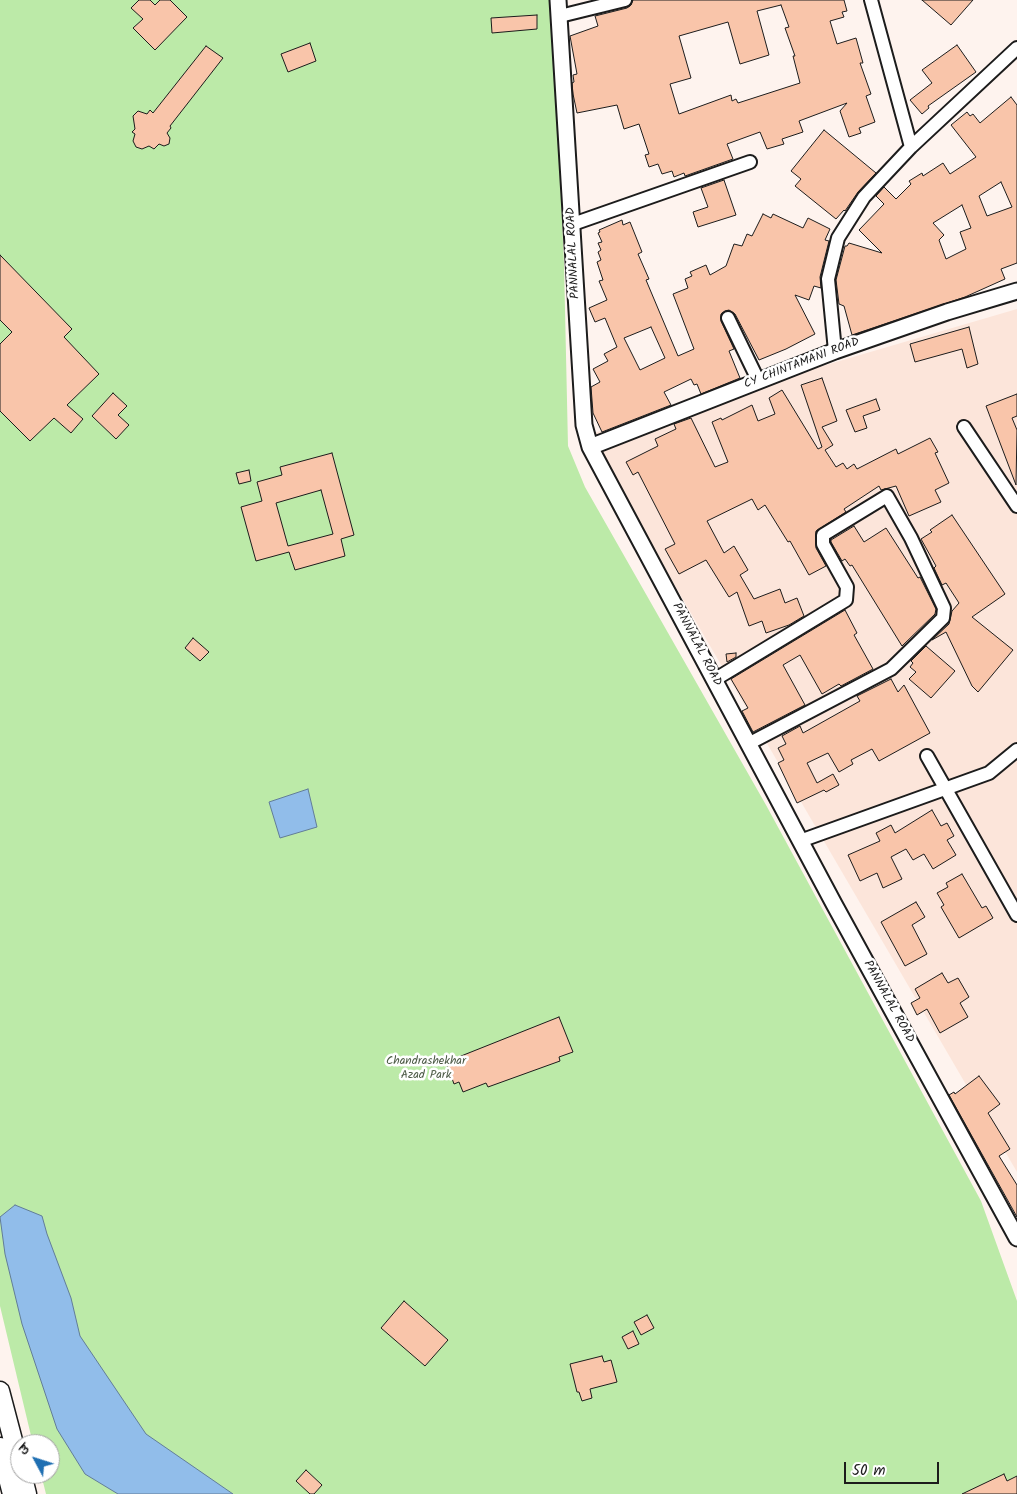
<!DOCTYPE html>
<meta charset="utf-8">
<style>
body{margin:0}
#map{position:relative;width:1017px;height:1494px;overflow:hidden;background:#fef3ee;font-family:Kalam,"Playpen Sans Deva",sans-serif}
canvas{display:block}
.north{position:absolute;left:10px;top:1434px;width:50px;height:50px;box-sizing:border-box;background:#fff;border:1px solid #a4a4a4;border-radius:50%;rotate:310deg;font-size:14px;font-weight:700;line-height:20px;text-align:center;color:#1c1c1c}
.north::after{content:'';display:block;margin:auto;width:18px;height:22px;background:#1f6fb2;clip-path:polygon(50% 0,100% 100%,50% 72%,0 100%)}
.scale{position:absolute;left:844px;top:1462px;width:95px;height:22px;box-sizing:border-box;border:2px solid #1c1c1c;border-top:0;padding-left:6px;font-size:15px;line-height:18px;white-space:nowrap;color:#1c1c1c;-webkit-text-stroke:4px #fff;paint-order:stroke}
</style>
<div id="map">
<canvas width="1017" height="1494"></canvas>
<div class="north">उ</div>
<div class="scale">50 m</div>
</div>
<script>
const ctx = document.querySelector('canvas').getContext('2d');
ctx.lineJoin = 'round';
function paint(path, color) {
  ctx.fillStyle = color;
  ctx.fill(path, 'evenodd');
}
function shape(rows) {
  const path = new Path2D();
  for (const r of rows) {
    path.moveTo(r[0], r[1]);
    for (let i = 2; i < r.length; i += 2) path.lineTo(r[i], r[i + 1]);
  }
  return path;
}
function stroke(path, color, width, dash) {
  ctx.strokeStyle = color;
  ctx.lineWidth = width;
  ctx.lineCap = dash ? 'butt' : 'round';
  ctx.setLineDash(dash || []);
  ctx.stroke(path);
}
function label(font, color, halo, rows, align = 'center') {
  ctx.font = font + ' Kalam,sans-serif';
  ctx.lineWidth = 5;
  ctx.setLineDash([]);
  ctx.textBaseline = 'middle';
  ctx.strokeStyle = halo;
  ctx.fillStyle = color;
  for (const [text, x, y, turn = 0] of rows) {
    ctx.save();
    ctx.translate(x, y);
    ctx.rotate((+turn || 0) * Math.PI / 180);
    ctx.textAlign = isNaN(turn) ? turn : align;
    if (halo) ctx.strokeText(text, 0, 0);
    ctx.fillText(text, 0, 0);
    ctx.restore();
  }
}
paint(shape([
 [1017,309,1017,1172,587,435]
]), '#fce5da');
paint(shape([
 [0,0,552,0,564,264,568,446,585,487,766,805,981,1201,1017,1301,1017,1494,46,1494,41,1474,50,1474,50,1444,33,1444,0,1306]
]), '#bceaa8');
const water = shape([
 [308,789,317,827,280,838,269,802,308,789],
 [15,1205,42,1216,47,1234,71,1298,80,1336,146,1434,233,1494,118,1494,85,1474,57,1429,22,1324,5,1254,0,1217,15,1205]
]);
paint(water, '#91bdea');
stroke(water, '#627d98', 1);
const building = shape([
 [139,0,150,0,155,5,160,0,170,0,187,17,155,50,133,28,143,19,131,8,139,0],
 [633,0,844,0,847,11,842,12,844,17,830,21,837,44,856,38,863,63,860,63,871,94,866,96,875,122,859,128,861,133,849,137,840,111,847,103,799,121,803,132,782,139,784,144,767,149,760,132,727,144,733,159,685,176,684,173,674,177,672,171,662,174,658,164,649,167,645,155,649,154,639,124,624,129,617,105,577,113,573,94,572,83,574,82,573,75,577,74,570,36,598,26,595,16,627,8,631,5,633,0],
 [781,5,789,27,785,28,795,56,793,56,800,83,738,103,736,99,732,101,731,95,679,114,670,84,691,78,679,36,728,22,740,64,769,55,757,11,781,5],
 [922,0,973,0,951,25,922,0],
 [537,15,537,29,492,33,491,18,537,15],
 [310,43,316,61,288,72,281,54,310,43],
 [957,45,976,72,928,106,929,108,922,114,910,100,932,83,922,70,957,45],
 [206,46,223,58,170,126,171,128,167,133,170,138,169,144,164,146,159,144,154,149,149,146,142,149,136,147,133,141,135,134,132,132,135,129,133,116,138,111,147,114,150,110,153,113,206,46],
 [1011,97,1017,105,1017,263,1001,269,1005,279,965,297,852,335,844,306,839,304,836,280,845,246,847,246,849,243,882,253,859,230,884,204,876,196,884,187,896,199,911,184,909,181,922,173,923,176,943,163,950,174,976,157,951,125,967,112,970,116,973,114,980,123,1011,97],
 [1001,182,1012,207,987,216,979,196,1001,182],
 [962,205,971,228,960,232,966,249,946,259,939,240,944,235,933,223,962,205],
 [824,130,876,173,858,192,845,211,844,210,836,219,795,186,801,179,791,171,824,130],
 [724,180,736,215,698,227,693,212,708,207,701,188,724,180],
 [763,214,771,218,773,214,803,228,808,218,830,229,825,240,829,241,820,277,821,288,814,286,809,300,795,295,815,334,786,349,759,360,735,314,729,310,725,311,721,314,721,321,734,349,729,351,740,378,701,394,697,384,694,385,691,379,664,392,671,405,602,432,593,413,591,387,600,382,593,369,608,361,604,354,617,347,605,318,595,322,589,308,607,300,599,281,603,280,597,262,601,260,598,252,601,250,598,243,602,242,598,233,600,232,599,230,622,220,623,225,630,222,642,252,638,254,649,279,646,280,678,356,694,349,673,294,688,288,685,279,692,276,690,272,706,265,710,275,726,266,734,244,742,246,747,234,752,236,763,214],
 [651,327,665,358,640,370,624,338,651,327],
 [0,255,72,329,64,337,99,374,67,405,83,419,71,433,54,418,30,441,0,411,0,344,12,332,0,320,0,255],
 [969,327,978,364,967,368,962,349,915,362,910,344,969,327],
 [822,378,837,421,822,427,833,445,825,450,836,467,843,463,847,469,854,464,857,469,896,449,898,454,930,438,938,452,935,453,949,483,935,490,941,502,909,516,896,486,881,490,879,486,844,509,846,512,816,531,816,548,826,566,809,575,790,541,788,542,765,505,758,510,752,499,707,521,724,553,734,546,748,570,740,575,754,599,780,589,785,603,797,598,804,616,789,625,766,633,762,621,749,626,737,592,729,597,706,560,679,574,665,549,675,544,638,472,633,475,626,462,658,446,655,439,676,429,674,424,691,418,715,467,728,462,712,422,721,418,722,420,752,405,758,421,775,414,769,398,782,390,818,449,822,447,801,385,822,378],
 [113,393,127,406,118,415,129,425,116,439,92,416,113,393],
 [1017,394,1017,416,1012,418,1017,430,1016,485,986,406,1017,394],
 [876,399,880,410,863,416,867,428,855,432,846,410,876,399],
 [332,453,354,535,341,539,345,556,295,570,289,552,256,561,241,507,262,501,257,482,282,475,280,467,332,453],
 [321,490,333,534,288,546,276,503,321,490],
 [249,470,251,481,239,484,236,473,249,470],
 [952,515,1005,594,972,617,1013,650,978,692,972,686,946,632,932,640,949,624,952,611,959,603,946,583,942,585,934,568,936,566,921,539,932,532,930,530,952,515],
 [854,526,864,542,886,528,918,578,920,577,936,609,935,614,902,646,852,565,850,566,845,559,842,561,831,542,831,540,854,526],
 [845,610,857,633,854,635,873,669,841,686,839,684,822,694,800,655,783,665,805,705,753,732,742,711,748,708,731,679,845,610],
 [193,638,209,652,200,661,185,648,193,638],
 [926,646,955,671,931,698,909,679,916,672,910,667,913,663,911,661,926,646],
 [736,653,736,657,727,662,726,654,736,653],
 [891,679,898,692,904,685,930,733,879,761,872,749,851,760,853,764,839,772,828,753,807,763,817,783,833,774,839,785,826,792,824,790,797,803,778,763,784,760,778,748,786,744,782,736,800,726,803,733,860,701,857,696,891,679],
 [932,810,941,826,947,823,954,836,947,840,956,855,933,869,924,854,913,860,906,849,891,857,902,879,883,888,877,873,860,881,848,855,880,841,876,833,891,825,895,833,932,810],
 [962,874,982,908,986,906,993,918,959,938,941,907,944,905,937,893,948,887,946,883,962,874],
 [916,902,925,917,912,925,927,954,905,966,881,922,916,902],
 [942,973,948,983,958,978,969,997,960,1003,968,1017,940,1033,927,1009,917,1015,911,1003,920,998,915,989,942,973],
 [559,1017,573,1052,559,1057,560,1061,488,1087,486,1083,463,1092,459,1082,454,1084,446,1062,559,1017],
 [979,1076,1000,1104,988,1113,1010,1149,999,1156,1017,1185,1017,1217,949,1095,954,1092,955,1094,979,1076],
 [404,1301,448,1340,425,1366,381,1328,404,1301],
 [647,1315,654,1328,641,1335,634,1322,647,1315],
 [633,1331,639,1344,628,1349,622,1337,633,1331],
 [602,1356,604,1362,611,1360,617,1382,590,1389,592,1398,582,1401,579,1392,577,1392,570,1364,602,1356],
 [306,1470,322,1485,314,1494,310,1494,296,1481,306,1470],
 [1004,1474,1007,1481,1017,1476,1017,1494,962,1494,1004,1474]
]);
paint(building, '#f9c5aa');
stroke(building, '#1c1c1c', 1);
const minor = shape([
 [871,0,911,147],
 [560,16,625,0],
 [573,224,750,162],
 [728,318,758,380],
 [835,351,828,279,838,238,864,197,911,147,1017,48],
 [964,427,1017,506],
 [714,680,846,600,847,587,823,544,823,535,887,496,911,538,944,608,943,618,891,669,748,744],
 [927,756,1017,915],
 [800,841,989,773,1017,750]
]);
const tertiary = shape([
 [558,0,584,425,590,447,834,904,1017,1238],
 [590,447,835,351,947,312,1017,291]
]);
const secondary = shape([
 [0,1391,20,1467],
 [0,1447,12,1494],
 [22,1474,27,1494]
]);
stroke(minor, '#1c1c1c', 16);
stroke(tertiary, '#1c1c1c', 19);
stroke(secondary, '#1c1c1c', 21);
stroke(minor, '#fff', 12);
stroke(tertiary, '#fff', 15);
stroke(secondary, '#fff', 18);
label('12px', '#1c1c1c', '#fff', [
 ["PANNALAL ROAD",574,253,-93],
 ["CY CHINTAMANI ROAD",802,364,-21],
 ["PANNALAL ROAD",696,645,62],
 ["PANNALAL ROAD",888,1002,61]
]);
label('12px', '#4c5a46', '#fff', [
 ["Chandrashekhar",426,1062],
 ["Azad Park",426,1076]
]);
</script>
